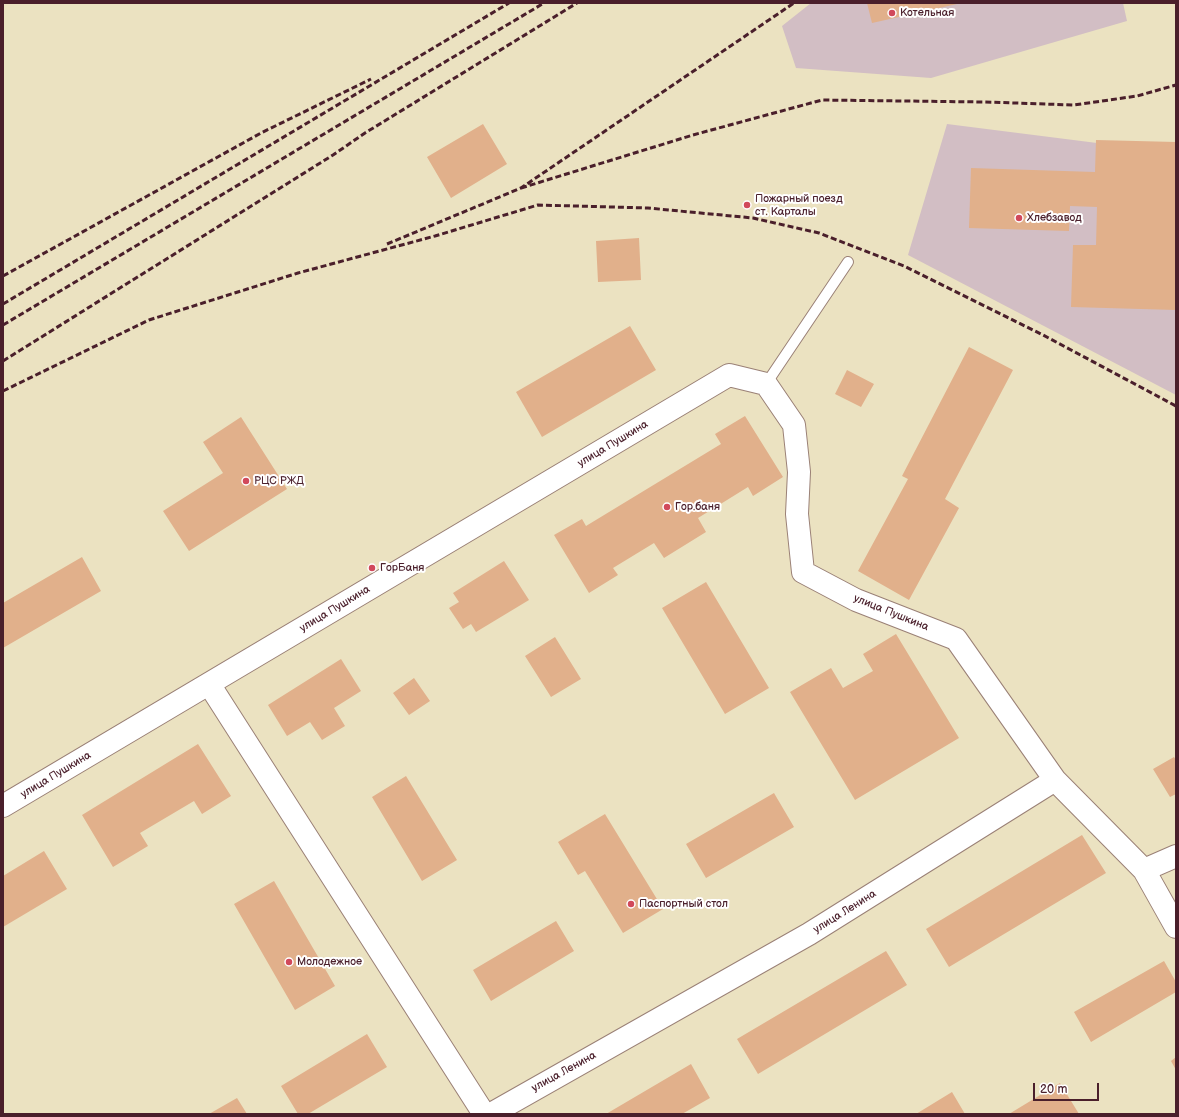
<!DOCTYPE html>
<meta charset="utf-8">
<style>
body{margin:0}
#map{position:relative;width:1179px;height:1117px;overflow:hidden;background:#ebe2c1;font-family:"Balsamiq Sans",sans-serif}
canvas{display:block}
.frame{position:absolute;inset:0;border:4px solid #4a1f2b;pointer-events:none}
.scale{position:absolute;left:1033px;top:1083px;width:66px;height:18px;box-sizing:border-box;border:2px solid #4a1f2b;border-top:0;padding-left:5px;font-size:12px;line-height:14px;white-space:nowrap;color:#4a1f2b;-webkit-text-stroke:3px #fff;paint-order:stroke}
</style>
<div id="map">
<canvas width="1179" height="1117"></canvas>
<div class="frame"></div>
<div class="scale">20 m</div>
</div>
<script>
const ctx = document.querySelector('canvas').getContext('2d');
ctx.lineJoin = 'round';
function paint(path, color) {
  ctx.fillStyle = color;
  ctx.fill(path, 'evenodd');
}
function shape(rows) {
  const path = new Path2D();
  for (const r of rows) {
    path.moveTo(r[0], r[1]);
    for (let i = 2; i < r.length; i += 2) path.lineTo(r[i], r[i + 1]);
  }
  return path;
}
function stroke(path, color, width, dash) {
  ctx.strokeStyle = color;
  ctx.lineWidth = width;
  ctx.lineCap = dash ? 'butt' : 'round';
  ctx.setLineDash(dash || []);
  ctx.stroke(path);
}
function label(font, color, halo, rows, align = 'center') {
  ctx.font = font + ' "Balsamiq Sans",sans-serif';
  ctx.lineWidth = 4;
  ctx.setLineDash([]);
  ctx.textBaseline = 'middle';
  ctx.strokeStyle = halo;
  ctx.fillStyle = color;
  for (const [text, x, y, turn = 0] of rows) {
    ctx.save();
    ctx.translate(x, y);
    ctx.rotate((+turn || 0) * Math.PI / 180);
    ctx.textAlign = isNaN(turn) ? turn : align;
    if (halo) ctx.strokeText(text, 0, 0);
    ctx.fillText(text, 0, 0);
    ctx.restore();
  }
}
paint(shape([
 [811,3,1123,3,1127,21,931,78,796,68,782,26],
 [947,124,1176,153,1176,395,908,255]
]), '#d2bec4');
paint(shape([
 [867,3,957,3,957,4,872,23],
 [483,124,507,164,451,198,427,157],
 [1096,140,1176,142,1176,310,1071,307,1073,245,1096,245,1097,207,1070,206,1069,231,969,228,971,168,1095,172],
 [639,238,641,280,598,282,596,241],
 [630,326,656,370,542,437,516,392],
 [969,347,1013,370,945,499,959,508,909,600,858,571,908,479,902,476],
 [847,370,874,384,861,407,835,394],
 [745,416,783,477,753,496,748,487,698,518,706,532,664,558,654,543,613,568,618,575,589,593,554,535,582,519,586,526,721,444,715,434],
 [241,417,287,489,189,551,163,511,223,473,203,442],
 [82,557,101,591,3,648,3,603],
 [504,561,529,600,476,632,471,624,463,629,449,608,459,602,453,593],
 [706,582,769,688,725,714,662,608],
 [896,634,959,738,855,800,790,692,831,668,843,688,873,671,863,654],
 [555,637,581,679,551,697,525,656],
 [341,659,361,691,334,708,345,726,322,740,310,722,287,736,268,705],
 [414,678,430,701,409,715,393,693],
 [198,744,231,796,202,814,194,801,140,833,148,846,113,867,82,815],
 [1174,757,1176,760,1176,794,1170,797,1153,769],
 [406,776,457,860,422,881,372,797],
 [774,793,794,827,706,878,686,844],
 [605,814,663,909,623,933,585,871,578,875,558,842],
 [1082,835,1106,873,949,967,926,929],
 [44,851,67,889,3,927,3,876],
 [274,881,335,986,295,1010,234,904],
 [556,921,574,951,491,1001,473,970],
 [886,951,907,985,758,1074,737,1039],
 [1164,961,1176,982,1176,992,1091,1042,1074,1012],
 [367,1034,387,1067,308,1114,298,1114,281,1086],
 [1176,1057,1176,1070,1171,1061],
 [691,1064,710,1098,682,1114,606,1114],
 [1060,1083,1079,1114,1009,1114],
 [952,1092,965,1114,916,1114],
 [237,1098,247,1114,209,1114]
]), '#e1b08b');
const lane = shape([
 [766,384,848,262]
]);
const secondary = shape([
 [209,684,484,1114],
 [3,806,729,375,766,384,794,425,799,472,797,514,803,572,856,600,956,639,1055,780,1144,870,1176,927],
 [1144,870,1176,856],
 [491,1114,809,934,1055,780]
]);
stroke(lane, '#9a8076', 12);
stroke(secondary, '#9a8076', 24);
stroke(lane, '#fff', 10);
stroke(secondary, '#fff', 22);
stroke(shape([
 [521,188,693,135,822,100,985,102,1074,105,1137,96,1176,85],
 [387,244,521,188,794,3],
 [3,276,261,133,371,79],
 [3,304,509,3],
 [3,325,544,3],
 [3,361,333,155,365,133,577,3],
 [3,391,149,320,298,273,435,236,538,205,648,208,753,218,819,233,904,266,1043,335,1176,406]
]), '#4a1f2b', 3, [6, 3]);
for (const [x, y, r, color] of [
 [892,13,4,"#d1495b"],
 [747,205,4,"#d1495b"],
 [1019,218,4,"#d1495b"],
 [246,481,4,"#d1495b"],
 [667,507,4,"#d1495b"],
 [372,568,4,"#d1495b"],
 [631,904,4,"#d1495b"],
 [289,962,4,"#d1495b"]
]) {
  const dot = new Path2D();
  dot.arc(x, y, r, 0, 2 * Math.PI);
  ctx.fillStyle = color;
  ctx.fill(dot);
  stroke(dot, '#fff', 1.5);
}
label('11px', '#4a1f2b', '#fff', [
 ["Котельная",900,13],
 ["Пожарный поезд",755,199],
 ["ст. Карталы",755,212],
 ["Хлебзавод",1027,218],
 ["РЦС РЖД",254,481],
 ["Гор.баня",675,507],
 ["ГорБаня",380,568],
 ["Паспортный стол",639,904],
 ["Молодежное",297,962]
], 'left');
label('11px', '#4a1f2b', '#fff', [
 ["улица Пушкина",613,444,-31],
 ["улица Пушкина",335,609,-31],
 ["улица Пушкина",891,613,22],
 ["улица Пушкина",56,775,-31],
 ["улица Ленина",845,912,-32],
 ["улица Ленина",564,1072,-29]
]);
</script>
